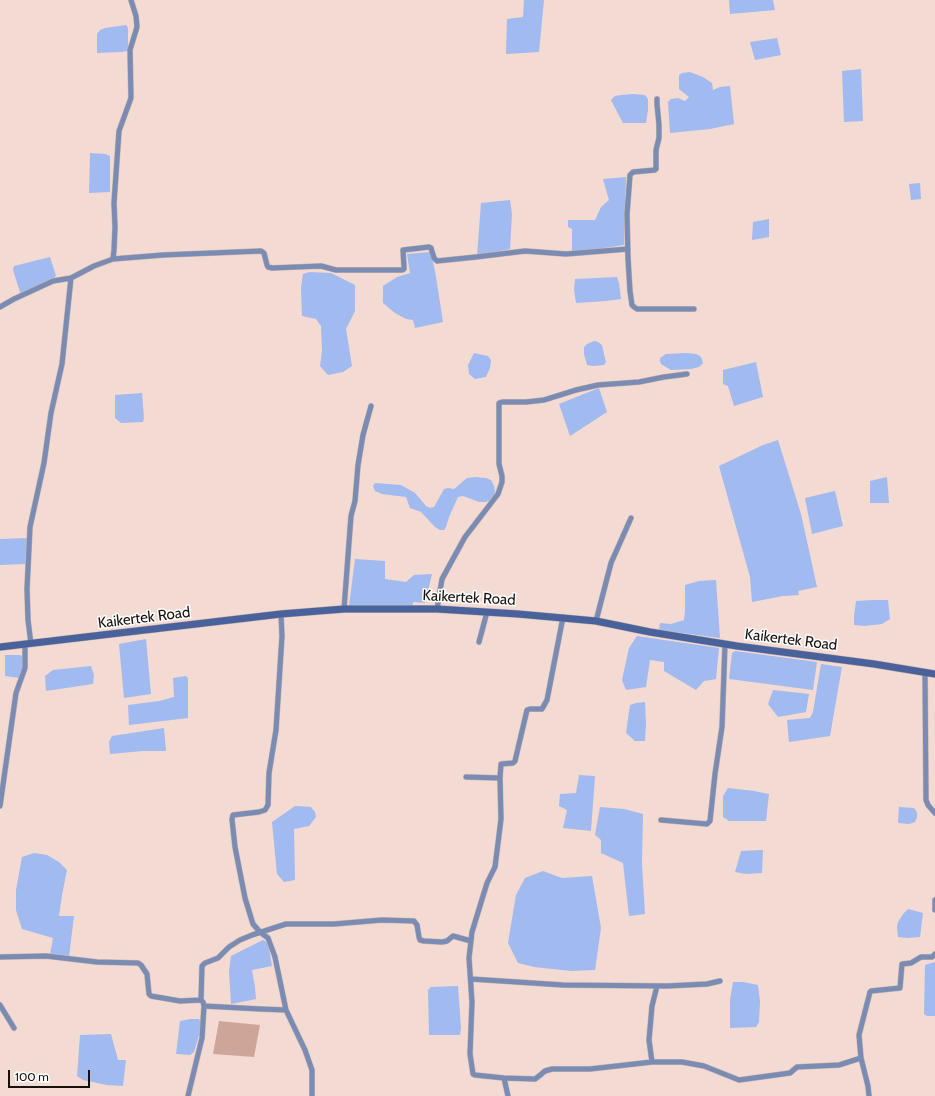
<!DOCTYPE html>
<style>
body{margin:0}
#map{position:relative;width:935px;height:1096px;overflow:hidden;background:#f3dad2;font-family:Cabin,sans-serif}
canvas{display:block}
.scale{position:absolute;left:8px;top:1070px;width:82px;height:18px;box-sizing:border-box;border:2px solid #17100d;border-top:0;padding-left:5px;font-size:12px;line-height:14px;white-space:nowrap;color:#17100d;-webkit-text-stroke:3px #fff;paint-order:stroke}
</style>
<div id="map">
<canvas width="935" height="1096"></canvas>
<div class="scale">100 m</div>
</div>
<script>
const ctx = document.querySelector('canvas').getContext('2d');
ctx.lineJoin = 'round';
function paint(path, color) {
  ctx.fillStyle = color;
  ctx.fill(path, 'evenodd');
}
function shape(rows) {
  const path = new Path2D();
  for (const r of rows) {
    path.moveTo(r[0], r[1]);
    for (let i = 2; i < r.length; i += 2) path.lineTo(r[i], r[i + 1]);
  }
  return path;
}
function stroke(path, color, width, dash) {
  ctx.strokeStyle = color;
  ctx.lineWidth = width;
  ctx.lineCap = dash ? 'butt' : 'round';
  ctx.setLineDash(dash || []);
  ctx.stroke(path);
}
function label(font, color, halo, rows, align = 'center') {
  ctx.font = font + ' Cabin,sans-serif';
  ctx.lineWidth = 3;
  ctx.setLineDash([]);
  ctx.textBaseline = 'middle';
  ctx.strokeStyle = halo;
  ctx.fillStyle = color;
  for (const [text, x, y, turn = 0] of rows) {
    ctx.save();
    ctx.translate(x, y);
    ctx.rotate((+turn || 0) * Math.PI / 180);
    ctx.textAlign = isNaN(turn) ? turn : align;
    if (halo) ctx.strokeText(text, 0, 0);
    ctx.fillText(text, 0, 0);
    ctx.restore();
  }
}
paint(shape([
 [219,1021,260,1025,254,1057,213,1054]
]), '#cea699');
paint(shape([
 [524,0,544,0,539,52,506,54,507,19,523,17],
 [729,0,773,0,775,10,730,14],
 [126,25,128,28,128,51,121,52,97,53,97,34,100,30,105,28],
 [777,38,781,55,755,60,750,42],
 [861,69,863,121,844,122,842,71],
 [690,72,703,77,712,83,713,90,720,87,730,86,734,124,710,129,670,133,668,102,671,99,678,98,685,101,689,97,679,89,679,75,682,73],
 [633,94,645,95,648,99,648,110,646,123,623,123,613,104,611,100,615,96,621,95],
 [90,153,105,154,110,156,110,192,89,193],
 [626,177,624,245,585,251,572,252,572,229,568,227,568,220,595,220,601,207,609,200,603,179],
 [920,183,921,199,911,200,909,184],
 [510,200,512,214,510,249,477,256,481,203],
 [769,219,769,237,752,240,753,222],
 [431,252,436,277,443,322,415,328,413,320,406,319,395,313,383,303,383,286,397,277,410,273,407,254],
 [50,257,56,276,52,280,21,295,13,270,14,266],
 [309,272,331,273,355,285,355,311,346,329,352,366,343,372,328,375,320,366,322,351,321,326,316,319,302,316,301,288,303,274],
 [617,277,619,283,621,299,606,301,576,303,574,290,575,279],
 [594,341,598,342,602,345,605,358,606,362,604,365,593,366,587,365,584,354,584,347,587,344],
 [474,353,488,356,491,360,490,368,486,377,475,379,469,374,468,365],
 [686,353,696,354,700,356,702,359,703,363,699,367,691,369,671,370,661,364,660,361,660,358,666,354],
 [756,362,763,397,734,406,728,386,723,384,723,370],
 [599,388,607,412,570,436,559,404],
 [142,393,144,418,143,422,121,423,115,418,115,395],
 [778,440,801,514,817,587,798,591,799,595,783,596,752,602,750,577,719,466,763,445],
 [475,477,486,478,491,480,494,486,495,491,494,495,490,500,486,502,479,502,463,496,458,497,449,517,446,527,444,530,440,530,435,527,421,512,410,508,406,497,382,494,375,491,373,486,375,483,401,485,415,493,426,506,430,508,434,507,444,489,448,488,454,489,467,478],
 [887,477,889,503,870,503,870,481],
 [835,491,843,526,812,534,805,498],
 [28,538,25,564,0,565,0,539],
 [355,559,385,561,385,579,406,582,414,575,432,574,425,603,413,602,413,607,349,606],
 [716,580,720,638,659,630,660,623,671,624,684,620,685,610,685,585,699,581],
 [873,600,888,600,890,619,882,624,865,626,854,625,854,616,856,601],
 [637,636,719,648,716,679,704,681,696,690,664,671,664,662,650,660,646,687,626,690,622,680,629,648],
 [146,639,151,694,124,698,119,644],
 [735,651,817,662,813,690,729,679,732,653],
 [5,655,20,655,24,657,25,666,20,678,5,676],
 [821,664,842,667,830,736,789,742,787,720,810,718,813,712],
 [91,666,94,675,93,684,46,691,45,676,53,670],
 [186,676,188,678,188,718,129,725,128,705,159,701,174,697,173,678],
 [773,690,809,694,806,712,778,717,768,704],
 [645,702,646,724,645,741,635,741,626,733,630,705,636,703],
 [164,728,166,751,143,751,110,754,109,742,112,736],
 [579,775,595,776,591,831,563,828,567,810,559,806,560,794,576,793],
 [728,788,754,791,769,794,766,821,729,821,723,817,723,796],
 [295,806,311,807,315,812,316,817,309,826,294,829,295,880,284,882,277,874,272,822],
 [600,807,624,809,643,814,642,864,645,914,629,916,623,863,601,853,601,840,595,835],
 [899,807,914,808,917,812,917,817,915,822,909,824,898,823],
 [763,850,762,873,746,874,735,872,741,851],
 [34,853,47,855,59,862,67,870,62,895,59,916,74,916,69,957,50,955,53,938,22,929,16,910,16,890,22,857],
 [543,871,562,878,592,876,601,928,595,970,571,971,534,967,518,963,508,943,516,895,525,878],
 [908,909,923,913,920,937,907,938,898,937,897,927,898,922,903,914],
 [263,940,268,943,272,966,252,970,255,987,256,999,231,1004,229,971,231,956],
 [935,962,935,1016,927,1016,924,1014,925,965],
 [733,982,743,982,758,985,760,1001,759,1022,756,1027,730,1028,730,1000],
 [458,986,461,1028,460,1035,429,1035,428,990,431,987],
 [190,1019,199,1019,202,1025,194,1052,190,1055,176,1054,180,1021],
 [111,1034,118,1060,126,1060,123,1086,107,1085,83,1080,77,1076,80,1035]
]), '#a1baef');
const minor = shape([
 [657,99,657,104,659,125,659,138,656,150,656,169,655,170,633,172,630,175,627,214,628,258,630,291,632,305,634,307,637,309,694,309],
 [113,259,114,250,115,227,114,203,119,131,131,98,130,50,137,27,136,16,131,0],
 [71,278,94,266,113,259,163,255,261,251,264,253,267,265,268,267,272,268,321,266,336,270,402,270,404,269,404,267,403,250,429,247,431,248,434,258,437,261,476,257,525,251,566,254,628,249],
 [0,307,14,299,53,281,71,278,62,364,51,413,44,463,30,527,27,589,28,620,31,644],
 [344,609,351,516,355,501,358,465,363,435,371,406],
 [437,609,442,579,465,537,498,494,502,482,502,476,499,464,499,403,502,402,526,402,544,400,576,390,598,385,639,382,664,377,687,374],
 [281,614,282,636,276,730,269,773,268,805,265,810,259,812,233,815,232,819,235,847,245,898,253,924,260,932,268,938,275,957,286,1010,305,1050,312,1070,312,1096],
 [596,621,611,563,631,518],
 [479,642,487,612],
 [925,673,926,800,928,805,935,813],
 [466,777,500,778,501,819,495,867,487,883,472,932,469,958,472,1002,470,1054,473,1074,475,1075,504,1078,508,1096],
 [500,778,501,764,513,763,515,761,527,710,530,709,542,709,547,700,563,617],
 [0,806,16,693,25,668,25,645],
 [661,820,707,824,710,821,715,774,722,727,725,644],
 [935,900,935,910],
 [0,957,46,956,97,962,138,963,141,965,147,974,149,994,151,996,180,1001,201,1000],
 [471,979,563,985,667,986,707,984,720,981],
 [0,1005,14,1028],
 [204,1006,260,1009,286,1010],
 [861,1058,859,1035,870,992,871,991,900,988,902,964,911,963,921,957,932,957,935,954],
 [652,1062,649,1040,652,1006,657,986],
 [504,1078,535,1079,539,1076,545,1071,552,1069,590,1069,652,1062,682,1062,704,1066,739,1080,790,1073,797,1067,839,1065,861,1058,868,1086,869,1096],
 [188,1096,202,1038,204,1006,203,1002,201,1000,202,966,205,963,218,958,229,947,240,940,252,935,286,924,334,924,382,920,414,921,417,925,419,937,420,940,424,941,442,942,447,941,453,936,471,941]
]);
const secondary = shape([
 [0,647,281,614,344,609,437,609,518,614,596,621,650,632,737,646,874,664,935,674]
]);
stroke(minor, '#cbb6af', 6);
stroke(secondary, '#cbb6af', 8);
stroke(minor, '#7a8cb4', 5);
stroke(secondary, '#4a629b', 7);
label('15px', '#17100d', '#fff', [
 ["Kaikertek Road",469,598,3],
 ["Kaikertek Road",144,618,-7],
 ["Kaikertek Road",791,640,7]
]);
</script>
